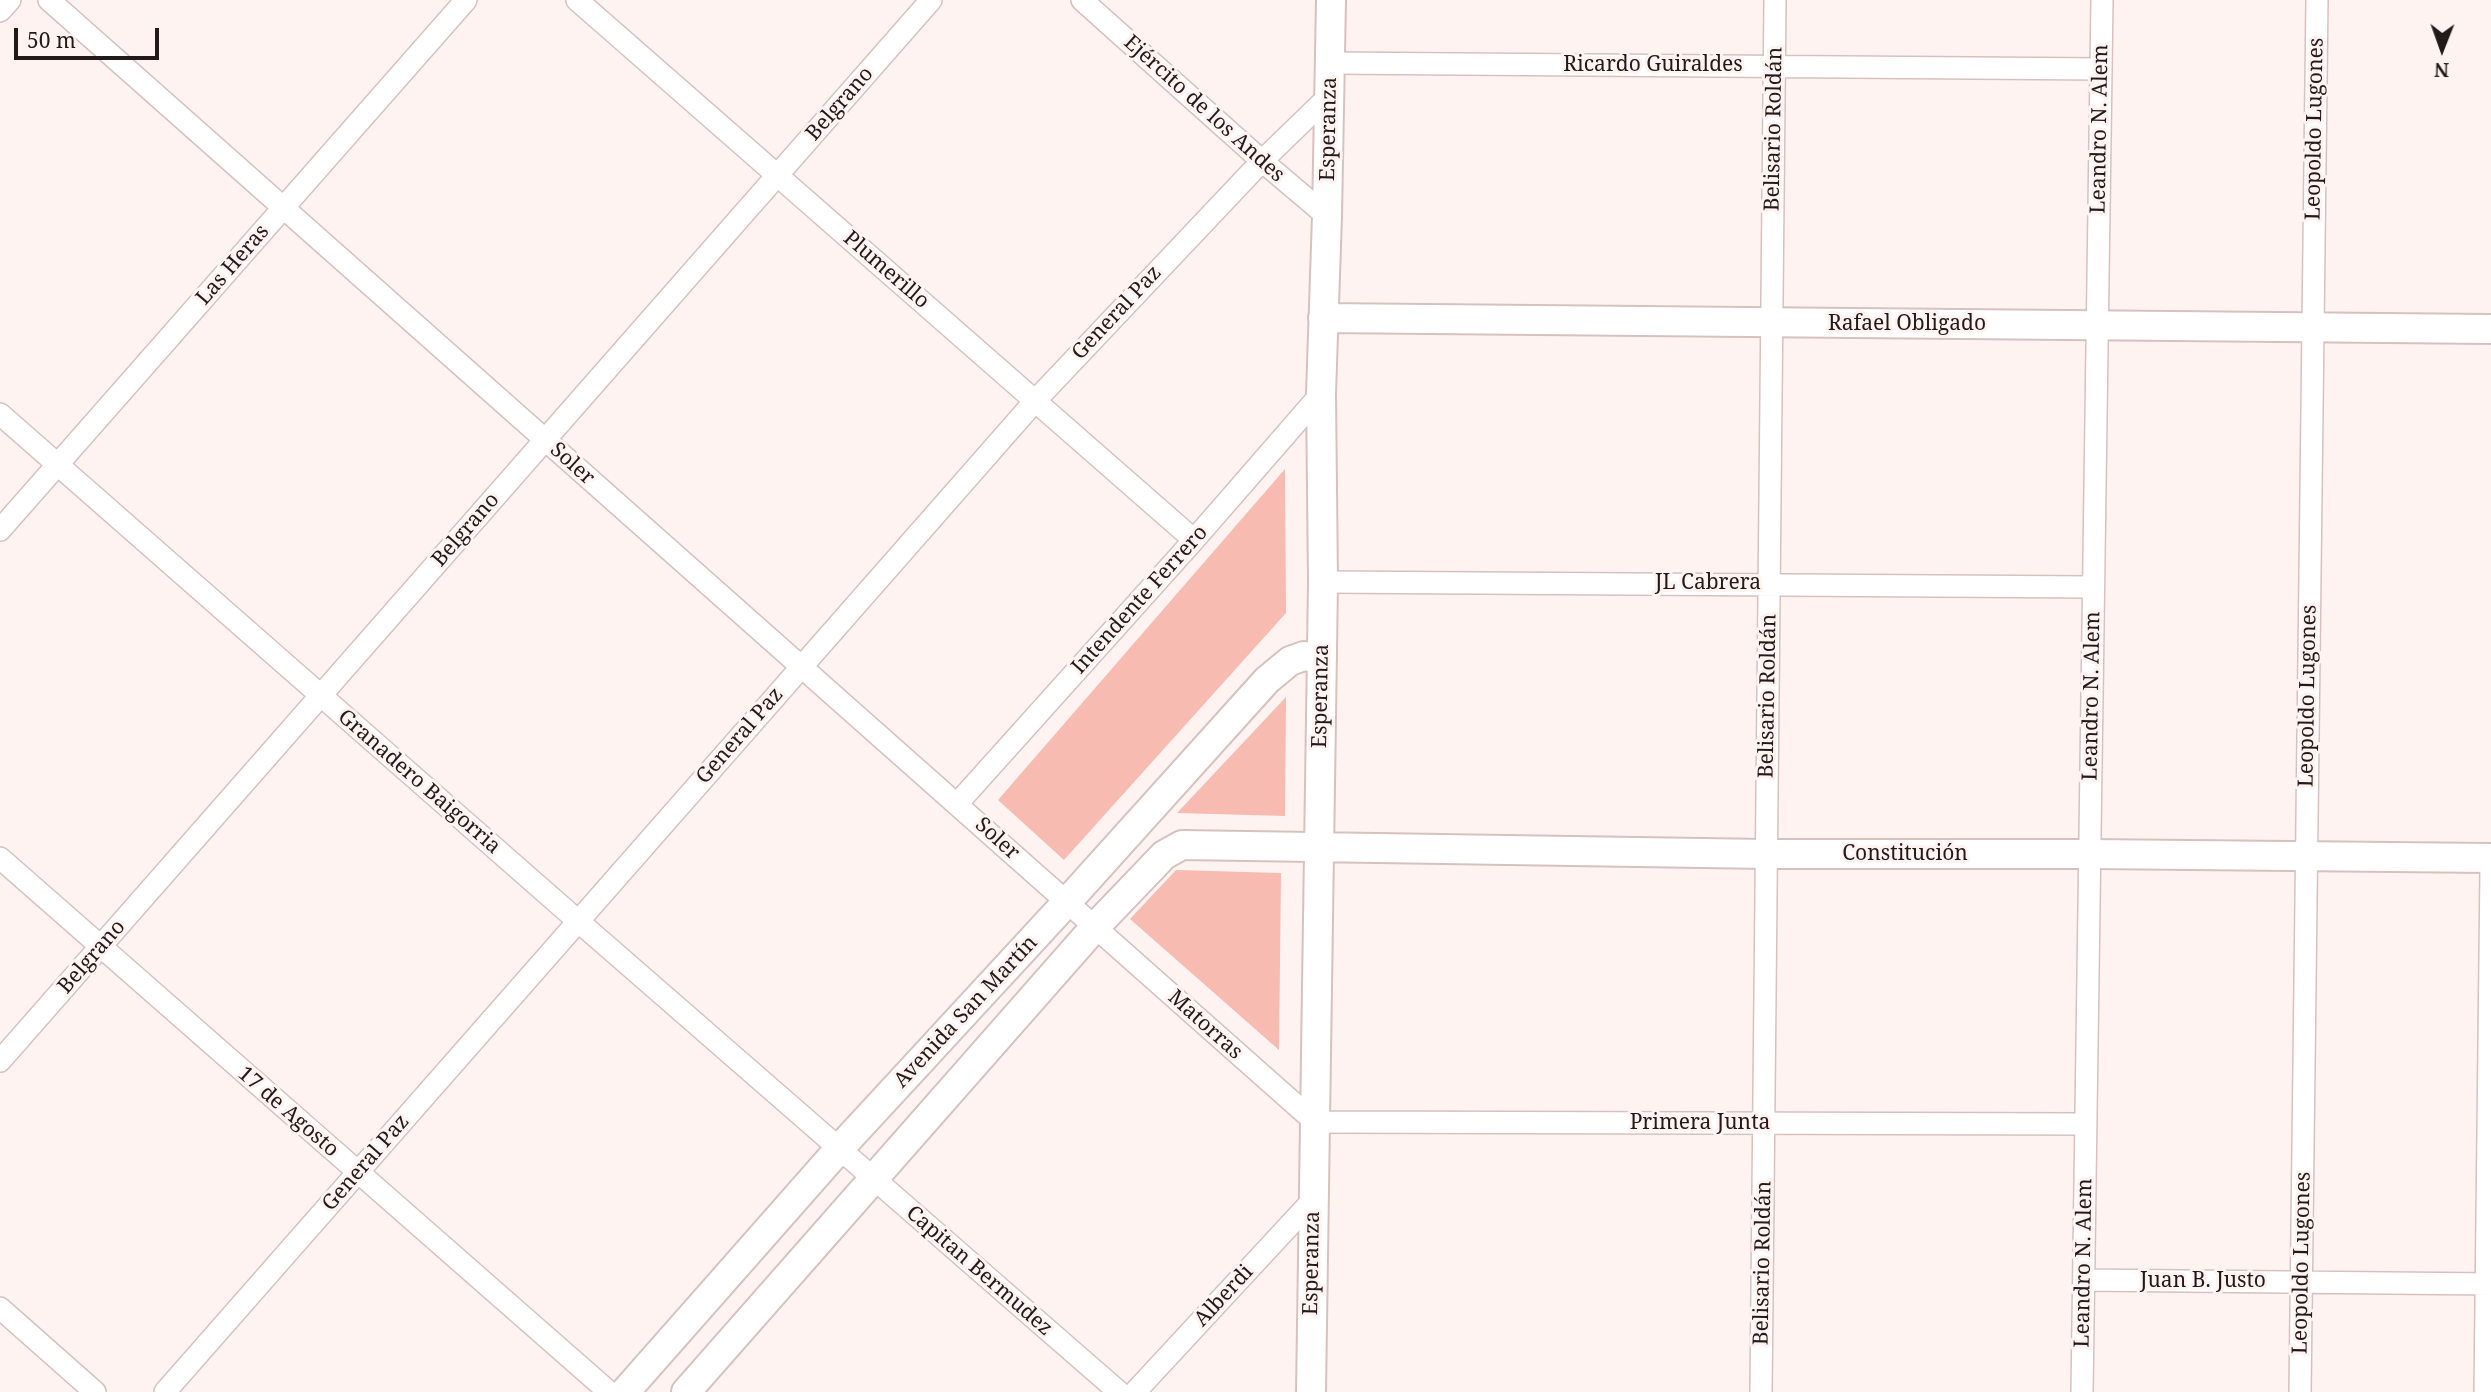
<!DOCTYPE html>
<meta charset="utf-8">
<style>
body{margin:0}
#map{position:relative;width:2491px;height:1392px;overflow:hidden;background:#fff3f1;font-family:"Noto Serif",serif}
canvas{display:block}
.north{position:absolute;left:2407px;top:14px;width:70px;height:70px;-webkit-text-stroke:5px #fff3f1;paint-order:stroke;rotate:181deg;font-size:19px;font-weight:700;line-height:28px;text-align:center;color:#211a19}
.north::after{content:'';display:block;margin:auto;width:24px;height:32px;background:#211a19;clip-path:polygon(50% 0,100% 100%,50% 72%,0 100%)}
.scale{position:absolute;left:14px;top:28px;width:145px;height:32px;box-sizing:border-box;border:4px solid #211a19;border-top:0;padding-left:9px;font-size:21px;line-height:24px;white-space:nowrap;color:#211a19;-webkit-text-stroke:5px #fff3f1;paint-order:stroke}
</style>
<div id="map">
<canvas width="2491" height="1392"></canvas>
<div class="north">N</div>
<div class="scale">50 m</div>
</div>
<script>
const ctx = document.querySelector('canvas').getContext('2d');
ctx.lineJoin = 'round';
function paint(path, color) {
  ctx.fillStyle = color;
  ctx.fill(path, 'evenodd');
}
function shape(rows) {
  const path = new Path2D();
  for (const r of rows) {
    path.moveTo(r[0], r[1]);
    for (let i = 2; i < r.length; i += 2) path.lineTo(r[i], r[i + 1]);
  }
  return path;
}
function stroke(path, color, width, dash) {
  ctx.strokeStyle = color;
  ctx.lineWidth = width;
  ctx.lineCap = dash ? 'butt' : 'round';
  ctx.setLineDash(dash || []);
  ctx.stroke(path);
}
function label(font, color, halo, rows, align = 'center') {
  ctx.font = font + ' "Noto Serif",serif';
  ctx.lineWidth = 6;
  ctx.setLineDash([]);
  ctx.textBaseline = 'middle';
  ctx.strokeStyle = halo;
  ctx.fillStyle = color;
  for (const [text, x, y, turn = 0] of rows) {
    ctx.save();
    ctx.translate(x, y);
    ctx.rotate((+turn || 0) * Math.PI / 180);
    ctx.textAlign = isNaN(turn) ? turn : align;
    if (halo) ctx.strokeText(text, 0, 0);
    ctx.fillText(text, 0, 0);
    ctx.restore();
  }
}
paint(shape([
 [1285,469,1286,613,1064,860,998,800],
 [1286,697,1285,816,1177,813],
 [1176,870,1281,873,1279,1050,1130,919]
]), '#f7bbb2');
const minor = shape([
 [49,0,1315,1122,2086,1124],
 [577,0,1194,540],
 [1082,0,1262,161,1327,216],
 [0,11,10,0],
 [1331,63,2101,69],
 [0,414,578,921,1119,1392],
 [0,530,466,0],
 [1323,582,2093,587],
 [957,804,1194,540,1321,394],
 [0,858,609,1392],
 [0,1061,931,0],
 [2084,1280,2491,1284],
 [0,1308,95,1392],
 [165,1392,1035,401,1262,161,1330,95],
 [1135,1392,1313,1200],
 [1761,1392,1775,0],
 [2082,1392,2102,0],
 [2300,1392,2317,0],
 [2485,1392,2491,868]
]);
const secondary = shape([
 [1323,318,2491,329],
 [625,1392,840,1148,1067,902,1267,680,1290,661,1304,656,1322,659],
 [686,1392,1095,927,1164,855,1182,845,1767,854,2090,854,2491,858],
 [1311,1392,1323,582,1321,394,1327,216,1331,0]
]);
stroke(minor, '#d5c2bf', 24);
stroke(secondary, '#d5c2bf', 32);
stroke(minor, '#fff', 21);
stroke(secondary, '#fff', 28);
label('21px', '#211a19', '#fff3f1', [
 ["Ricardo Guiraldes",1653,65],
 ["Belgrano",840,104,-49],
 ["Ejército de los Andes",1204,109,42],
 ["Esperanza",1329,129,-89],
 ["Belisario Roldán",1774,129,-89],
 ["Leandro N. Alem",2100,129,-89],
 ["Leopoldo Lugones",2315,129,-89],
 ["Las Heras",233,265,-49],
 ["Plumerillo",886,270,41],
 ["General Paz",1117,313,-47],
 ["Rafael Obligado",1907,324],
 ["Soler",572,464,42],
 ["Belgrano",466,530,-49],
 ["JL Cabrera",1708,583],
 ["Intendente Ferrero",1140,600,-48],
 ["Esperanza",1321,696,-89],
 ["Belisario Roldán",1768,696,-89],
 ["Leandro N. Alem",2092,696,-89],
 ["Leopoldo Lugones",2308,696,-89],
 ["General Paz",740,736,-49],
 ["Granadero Baigorria",419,782,41],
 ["Soler",997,839,42],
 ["Constitución",1905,854],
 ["Belgrano",92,957,-49],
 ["Avenida San Martín",966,1012,-47],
 ["Matorras",1205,1025,42],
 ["17 de Agosto",288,1112,41],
 ["Primera Junta",1700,1123],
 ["General Paz",366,1163,-49],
 ["Esperanza",1312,1263,-89],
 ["Belisario Roldán",1763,1263,-89],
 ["Leandro N. Alem",2084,1263,-89],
 ["Leopoldo Lugones",2302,1263,-89],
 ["Capitan Bermudez",979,1271,41],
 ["Juan B. Justo",2203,1281],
 ["Alberdi",1224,1296,-47]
]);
</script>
